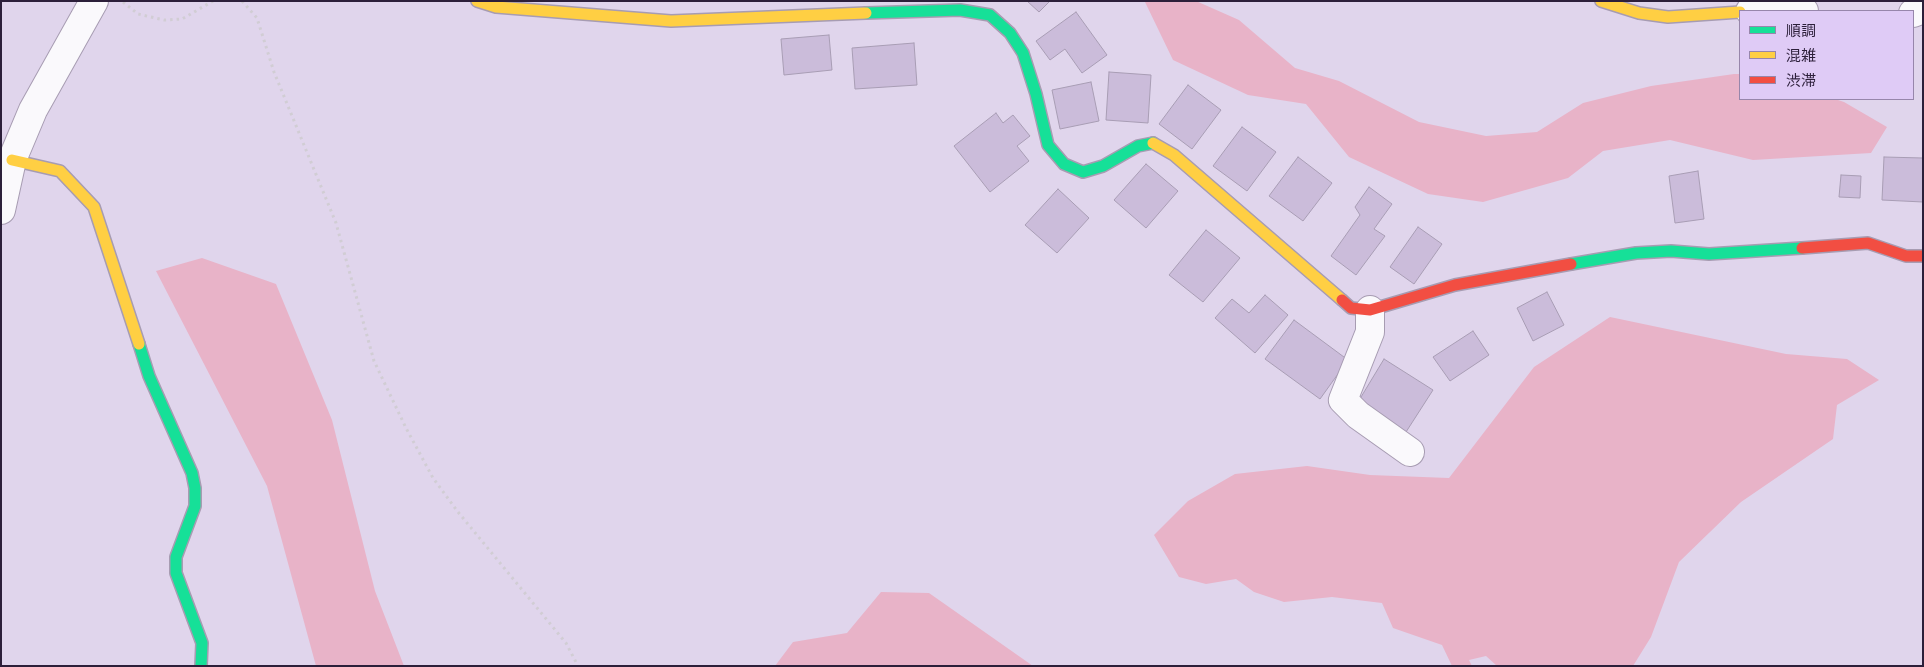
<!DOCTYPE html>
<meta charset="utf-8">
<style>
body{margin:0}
#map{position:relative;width:1924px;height:667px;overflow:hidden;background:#e0d5ec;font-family:Figtree,"Noto Sans JP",sans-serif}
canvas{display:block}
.frame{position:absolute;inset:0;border:2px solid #2c1f3a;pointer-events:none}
.legend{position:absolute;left:1739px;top:10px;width:175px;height:90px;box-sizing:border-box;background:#dfcbf6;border:1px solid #9786ab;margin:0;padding:6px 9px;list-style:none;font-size:15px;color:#2c1f3a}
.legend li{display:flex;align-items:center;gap:10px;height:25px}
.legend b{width:25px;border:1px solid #9786ab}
</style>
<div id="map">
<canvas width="1924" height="667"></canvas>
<div class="frame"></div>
<ul class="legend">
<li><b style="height:6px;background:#16e098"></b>順調</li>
<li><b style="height:6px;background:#ffcf43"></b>混雑</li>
<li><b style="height:6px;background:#f24e42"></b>渋滞</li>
</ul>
</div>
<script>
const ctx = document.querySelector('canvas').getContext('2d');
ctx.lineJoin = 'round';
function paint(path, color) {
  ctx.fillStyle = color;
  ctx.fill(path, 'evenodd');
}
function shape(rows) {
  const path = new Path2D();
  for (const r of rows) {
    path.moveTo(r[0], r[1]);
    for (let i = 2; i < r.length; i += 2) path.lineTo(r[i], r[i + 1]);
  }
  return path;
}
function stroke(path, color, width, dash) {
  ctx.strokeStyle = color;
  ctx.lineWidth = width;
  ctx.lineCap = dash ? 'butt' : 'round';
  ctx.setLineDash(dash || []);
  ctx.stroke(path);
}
paint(shape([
 [1147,1,1196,1,1239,20,1295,68,1339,81,1419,122,1486,136,1537,132,1583,103,1651,86,1734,74,1740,74,1740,99,1835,99,1844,102,1887,127,1871,153,1753,160,1670,140,1603,151,1568,178,1483,202,1428,194,1349,157,1306,104,1248,95,1173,60,1145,2],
 [202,258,276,284,332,420,375,591,404,666,316,666,267,486,156,271],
 [1610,317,1786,354,1847,359,1879,380,1837,405,1833,439,1741,502,1679,562,1651,637,1633,666,1497,666,1486,656,1469,660,1472,666,1452,666,1442,645,1393,628,1382,603,1332,597,1284,602,1254,592,1236,579,1206,584,1179,577,1154,535,1188,501,1235,474,1307,466,1370,475,1449,478,1534,367],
 [881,592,929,593,1033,666,775,666,793,642,847,633]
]), '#e8b3c8');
const building = shape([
 [1027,1,1050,1,1039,12,1027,1],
 [1076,12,1107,55,1082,73,1065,49,1050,60,1036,41,1076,12],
 [829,35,832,70,784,75,781,39,829,35],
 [914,43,917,85,855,89,852,48,914,43],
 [1109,72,1151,75,1148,123,1106,120,1109,72],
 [1091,82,1099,121,1060,129,1052,90,1091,82],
 [1188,85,1221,110,1192,149,1159,124,1188,85],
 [996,113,1003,123,1013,115,1030,136,1017,146,1029,161,990,192,954,146,996,113],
 [1242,127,1276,152,1247,191,1213,166,1242,127],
 [1298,157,1332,183,1303,221,1269,196,1298,157],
 [1884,157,1923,158,1923,202,1882,200,1884,157],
 [1146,164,1178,191,1146,228,1114,200,1146,164],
 [1698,171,1704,219,1675,223,1669,176,1698,171],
 [1841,175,1861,176,1860,198,1839,197,1841,175],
 [1369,187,1392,204,1374,229,1385,236,1356,275,1331,256,1360,215,1355,207,1369,187],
 [1058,189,1089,218,1057,253,1025,225,1058,189],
 [1418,227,1442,244,1414,284,1390,267,1418,227],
 [1206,230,1240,258,1203,302,1169,275,1206,230],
 [1547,292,1564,325,1533,341,1517,308,1547,292],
 [1265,295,1288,315,1255,353,1215,318,1232,299,1249,313,1265,295],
 [1294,320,1348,360,1320,399,1265,359,1294,320],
 [1473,331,1489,355,1450,381,1433,357,1473,331],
 [1384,359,1433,390,1406,432,1358,402,1384,359]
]);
paint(building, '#cbbcda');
stroke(building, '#a89db4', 1);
const street = shape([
 [1750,11,1770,9,1804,11],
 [1913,13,1923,9],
 [1,210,12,160,33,110,94,1],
 [1370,310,1370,332,1343,400,1358,415,1410,452]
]);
const fast = shape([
 [866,13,960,10,990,15,1010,33,1023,53,1036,94,1048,145,1064,164,1083,172,1103,166,1138,146,1153,143],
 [1571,264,1636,253,1671,251,1709,254,1802,248],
 [139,344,149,376,192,473,195,488,195,506,176,557,176,573,202,643,201,666]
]);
const slow = shape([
 [477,1,496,7,671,21,866,13],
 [1601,1,1639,13,1668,17,1740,12],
 [1153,143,1174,155,1342,300],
 [12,160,60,171,94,207,139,344]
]);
const jam = shape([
 [1802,248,1868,243,1906,256,1923,256],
 [1342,300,1351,308,1370,310,1455,285,1571,264]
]);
stroke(street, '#a79cb2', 30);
stroke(fast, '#a79cb2', 14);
stroke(slow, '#a79cb2', 14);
stroke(jam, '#a79cb2', 14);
stroke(shape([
 [242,1,257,18,274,72,336,223,374,361,406,428,433,478,458,512,566,643,578,666],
 [123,2,138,14,164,20,182,19,213,1]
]), '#d1cdd4', 3, [2.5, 4]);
stroke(street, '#faf9fc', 28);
stroke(fast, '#16e098', 11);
stroke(slow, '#ffcf43', 11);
stroke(jam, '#f24e42', 11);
</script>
